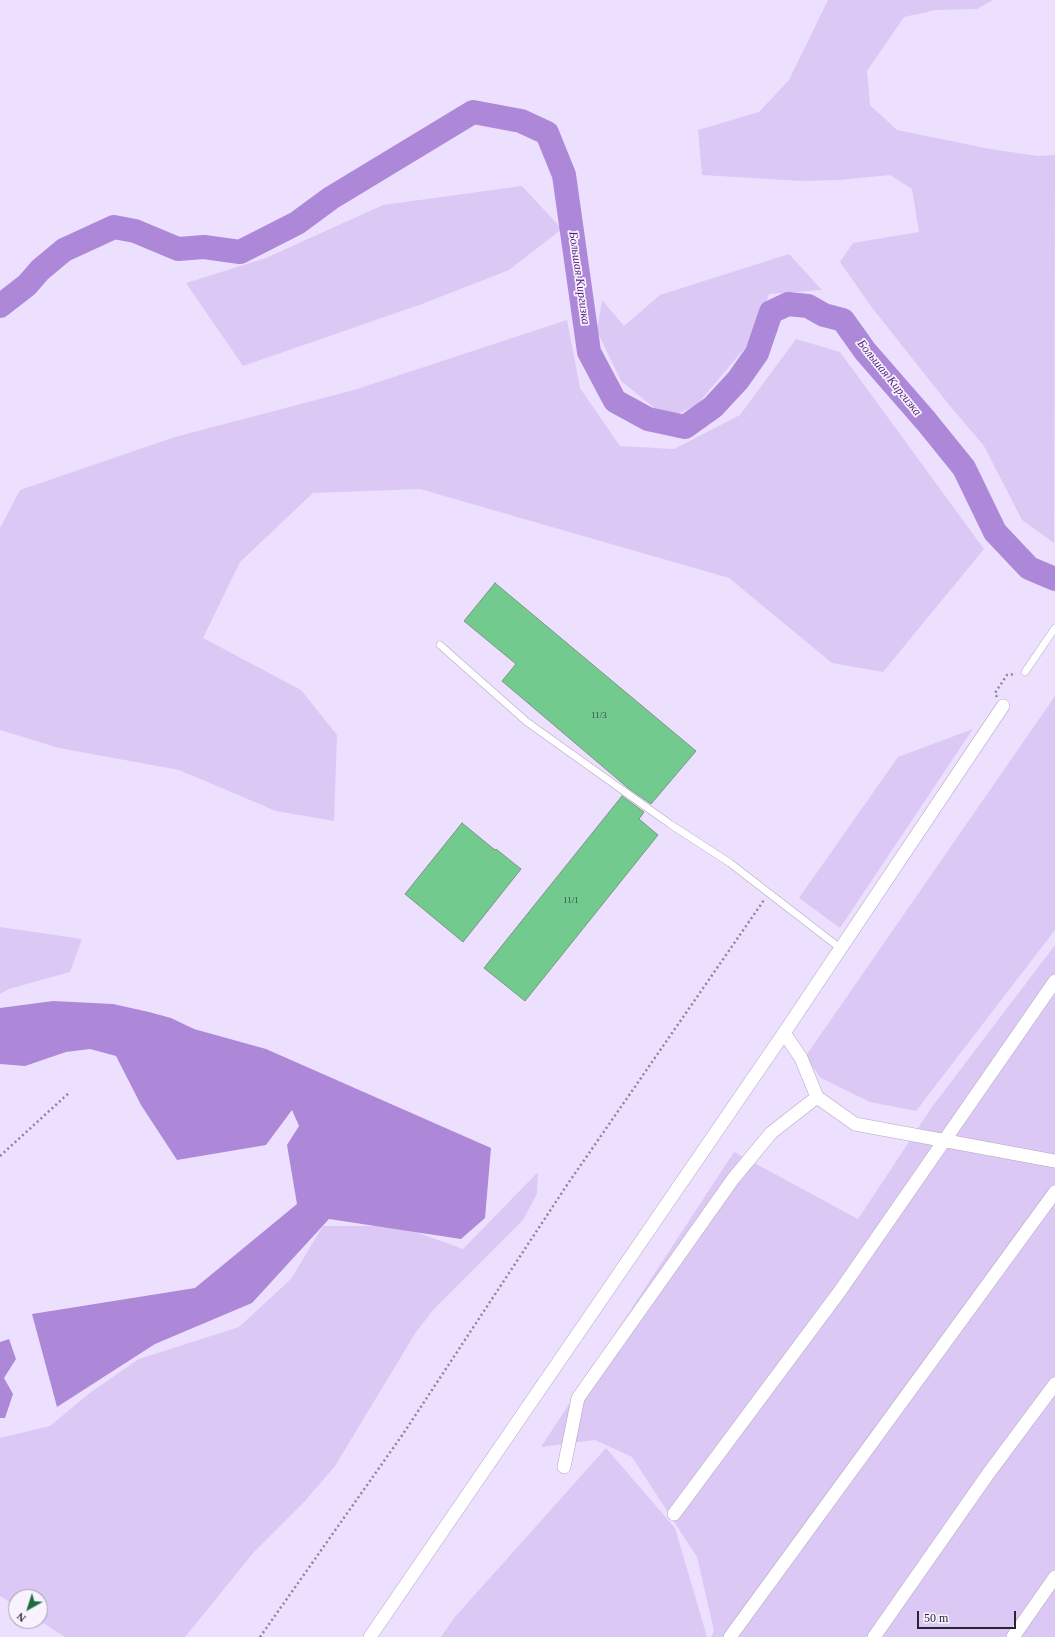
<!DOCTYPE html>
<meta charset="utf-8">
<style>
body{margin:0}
#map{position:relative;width:1055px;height:1637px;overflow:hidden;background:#ede0fe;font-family:Georgia,serif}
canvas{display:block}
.north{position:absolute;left:8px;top:1589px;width:40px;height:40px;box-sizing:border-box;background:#f7f2fe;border:1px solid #a5a0ac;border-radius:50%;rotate:219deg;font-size:11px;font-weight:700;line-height:16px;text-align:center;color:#292530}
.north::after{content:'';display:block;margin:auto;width:14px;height:18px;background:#1b6d3e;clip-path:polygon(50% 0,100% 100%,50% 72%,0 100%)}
.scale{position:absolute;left:917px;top:1611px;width:99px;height:18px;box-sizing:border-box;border:2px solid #292530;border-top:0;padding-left:5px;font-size:12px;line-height:14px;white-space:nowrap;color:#292530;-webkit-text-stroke:3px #f7f2fe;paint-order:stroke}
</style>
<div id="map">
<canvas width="1055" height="1637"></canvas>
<div class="north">N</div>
<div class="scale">50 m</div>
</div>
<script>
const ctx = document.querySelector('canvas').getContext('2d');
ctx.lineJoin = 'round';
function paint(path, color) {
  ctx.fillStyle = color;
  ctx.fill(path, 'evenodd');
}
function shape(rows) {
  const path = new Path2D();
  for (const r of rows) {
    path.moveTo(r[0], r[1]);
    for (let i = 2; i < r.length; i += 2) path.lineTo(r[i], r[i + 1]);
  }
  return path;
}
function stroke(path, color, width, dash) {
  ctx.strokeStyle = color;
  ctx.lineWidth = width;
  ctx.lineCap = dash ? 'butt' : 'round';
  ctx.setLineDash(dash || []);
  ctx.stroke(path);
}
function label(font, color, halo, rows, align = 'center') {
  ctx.font = font + ' Georgia,serif';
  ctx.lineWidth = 3.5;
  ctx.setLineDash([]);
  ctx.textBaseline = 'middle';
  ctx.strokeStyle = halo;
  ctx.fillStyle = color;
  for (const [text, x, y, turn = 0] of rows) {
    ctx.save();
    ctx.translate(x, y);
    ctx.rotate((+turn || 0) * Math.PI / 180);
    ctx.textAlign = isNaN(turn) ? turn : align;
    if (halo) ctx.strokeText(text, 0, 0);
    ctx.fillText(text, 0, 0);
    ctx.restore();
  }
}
paint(shape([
 [828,0,993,0,977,9,936,10,904,17,867,71,870,105,897,130,990,149,1038,156,1055,155,1054,543,1022,520,984,446,950,406,873,309,840,262,853,243,919,232,912,189,890,175,839,180,802,181,702,175,698,130,759,112,789,80],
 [522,186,562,229,509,270,422,304,243,366,186,283,266,258,383,205],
 [789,254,822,290,769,294,755,336,696,406,667,418,621,381,597,331,602,300,624,326,660,295],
 [567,320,580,388,620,446,674,449,740,415,796,339,840,352,984,549,883,672,832,663,729,578,420,489,313,493,240,562,203,638,301,690,337,735,334,821,276,811,179,770,59,748,0,730,0,528,20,490,175,437,354,390],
 [1055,696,1055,930,916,1111,870,1102,821,1078,805,1057],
 [973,729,840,928,799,898,898,757],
 [0,927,82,939,70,972,9,989,0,994],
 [1055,945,1055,1637,711,1637,714,1631,697,1557,632,1457,595,1440,541,1447,734,1152,858,1219,932,1107],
 [538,1172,537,1194,523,1220,434,1309,416,1332,335,1466,305,1501,254,1552,185,1637,65,1637,40,1621,40,1597,16,1597,16,1606,0,1596,0,1438,50,1426,91,1392,139,1359,239,1327,291,1279,323,1226,399,1226,463,1249],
 [606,1448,675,1528,707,1637,441,1637,454,1618]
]), '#dbc8f4');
paint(shape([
 [53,1001,113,1004,149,1012,171,1018,194,1029,266,1049,491,1148,485,1218,461,1239,329,1219,252,1303,155,1344,57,1407,32,1314,195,1288,297,1204,287,1145,299,1126,292,1110,266,1145,177,1160,141,1105,116,1056,90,1049,66,1052,25,1066,0,1064,0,1008],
 [9,1339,16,1359,4,1378,13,1394,5,1418,0,1418,0,1342]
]), '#ad88d8');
stroke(shape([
 [0,306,27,285,40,270,64,250,114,227,135,231,178,249,204,247,240,252,297,223,331,198,473,112,521,121,547,133,564,175,589,352,615,401,648,419,685,427,713,407,738,380,757,353,771,312,788,304,808,306,824,315,843,320,865,351,926,421,964,468,995,532,1029,568,1055,579]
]), '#ad88d8', 24);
const building = shape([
 [495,583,696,751,651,804,628,788,502,681,516,664,464,621,495,583],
 [622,796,644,812,639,819,658,835,525,1001,484,968,622,796],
 [462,823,495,850,496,849,521,869,463,942,405,894,462,823]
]);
paint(building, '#72ca8f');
stroke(building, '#7b9683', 1);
const service = shape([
 [440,645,527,722,670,824,730,863,840,948],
 [1025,672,1055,628]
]);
const minor = shape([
 [784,1033,801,1058,817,1097,855,1124,1055,1161],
 [564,1467,578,1398,733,1179,771,1133,817,1097],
 [674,1514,840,1291,1055,981],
 [370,1637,784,1033,1003,706],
 [730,1637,1055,1192],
 [874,1637,988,1474,1055,1384],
 [1013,1637,1055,1577]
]);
stroke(service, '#b3a7c3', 8);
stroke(minor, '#b3a7c3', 14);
stroke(shape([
 [997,697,995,693,1007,675,1016,674],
 [0,1156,70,1092],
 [260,1637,403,1434,567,1185,764,900]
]), '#8d8599', 2.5, [2, 3]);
stroke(service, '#fff', 7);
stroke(minor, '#fff', 13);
label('9px', '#3b4e48', null, [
 ["11/3",599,716],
 ["11/1",571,901]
]);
label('italic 12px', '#54217f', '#f7f2fe', [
 ["Большая Киргизка",579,278,82],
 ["Большая Киргизка",889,378,51]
]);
</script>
